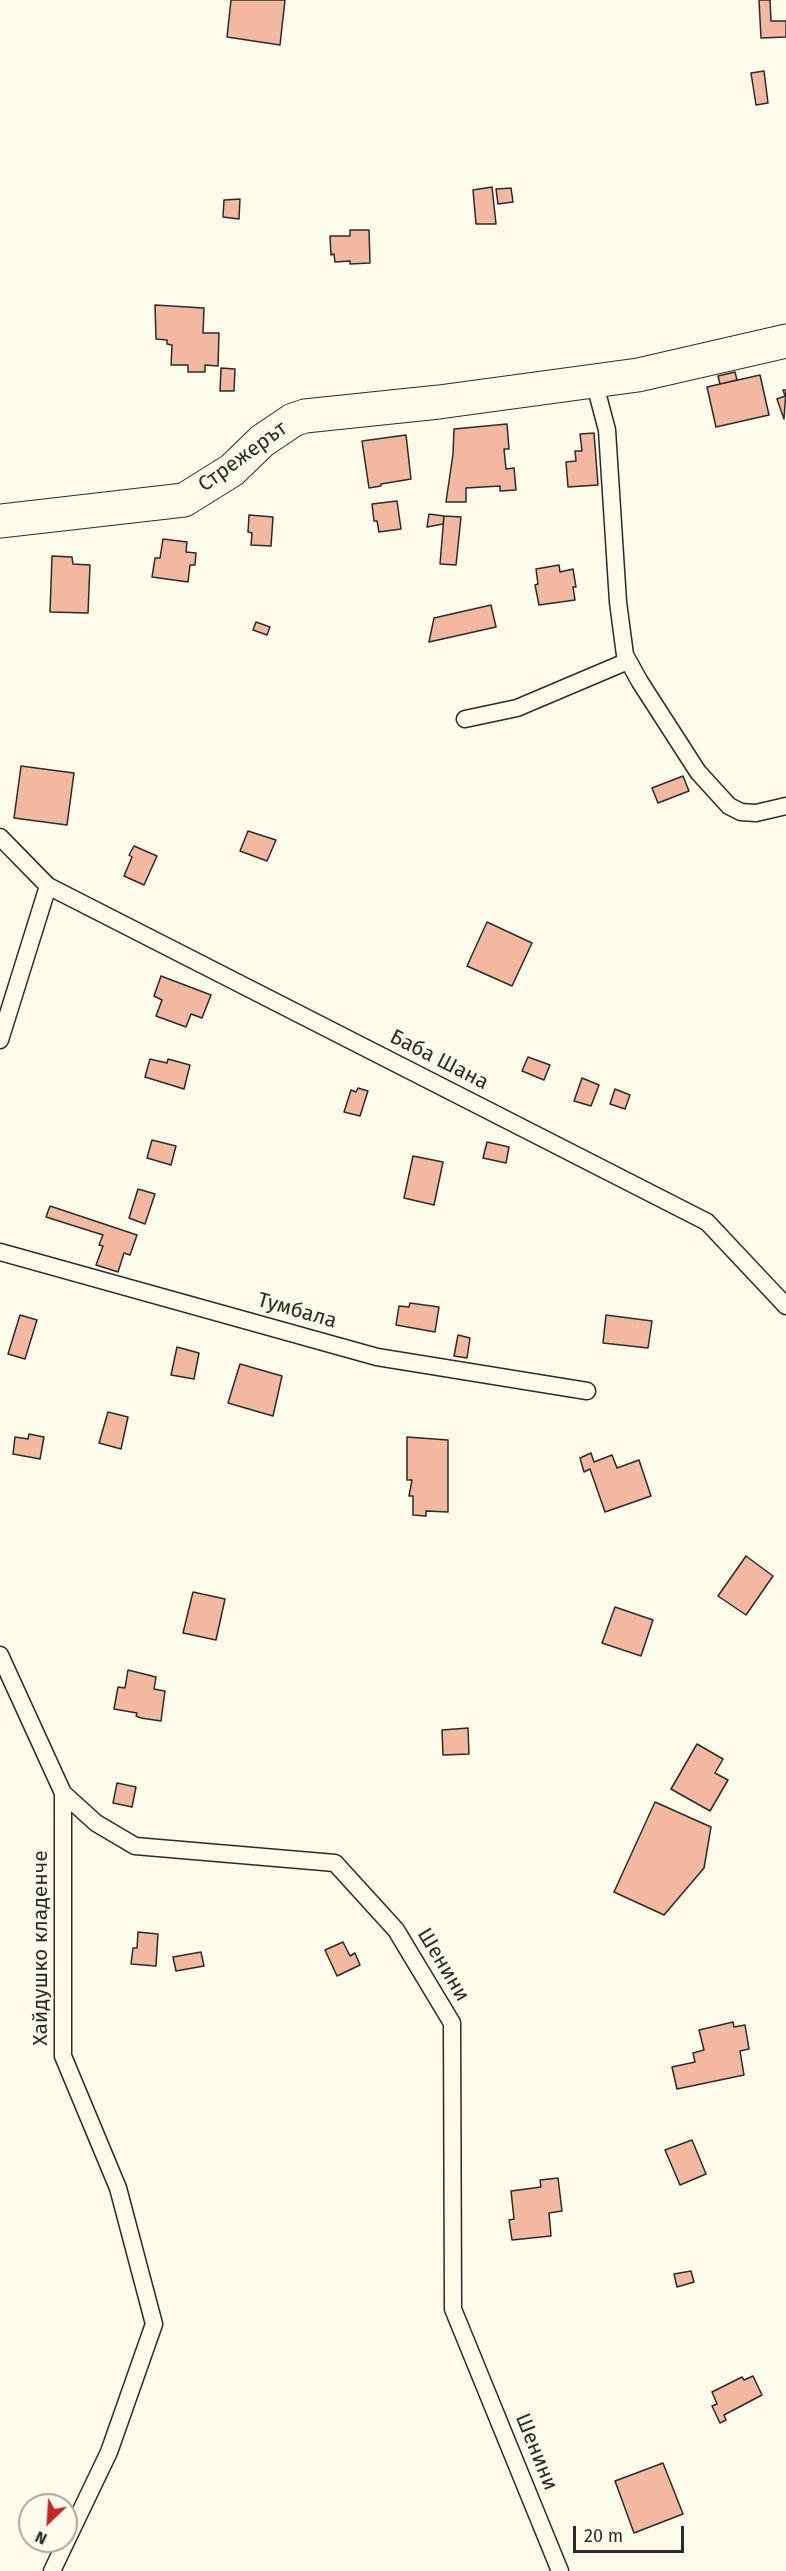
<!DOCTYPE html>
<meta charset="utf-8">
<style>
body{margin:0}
#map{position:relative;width:786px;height:2571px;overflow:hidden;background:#fdfbea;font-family:"Fira Sans",sans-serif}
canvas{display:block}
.north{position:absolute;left:18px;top:2493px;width:60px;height:60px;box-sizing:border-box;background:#fdfbea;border:2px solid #a9a89e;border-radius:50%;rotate:205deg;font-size:16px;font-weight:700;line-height:24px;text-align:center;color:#2b2b2b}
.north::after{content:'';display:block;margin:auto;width:21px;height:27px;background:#c62828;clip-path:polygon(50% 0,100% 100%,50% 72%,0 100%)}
.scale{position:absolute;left:573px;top:2526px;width:111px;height:27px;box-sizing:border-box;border:3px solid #2b2b2b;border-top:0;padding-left:8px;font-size:18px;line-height:21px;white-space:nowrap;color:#2b2b2b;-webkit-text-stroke:4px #fdfbea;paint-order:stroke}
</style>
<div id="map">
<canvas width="786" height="2571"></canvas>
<div class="north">N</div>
<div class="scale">20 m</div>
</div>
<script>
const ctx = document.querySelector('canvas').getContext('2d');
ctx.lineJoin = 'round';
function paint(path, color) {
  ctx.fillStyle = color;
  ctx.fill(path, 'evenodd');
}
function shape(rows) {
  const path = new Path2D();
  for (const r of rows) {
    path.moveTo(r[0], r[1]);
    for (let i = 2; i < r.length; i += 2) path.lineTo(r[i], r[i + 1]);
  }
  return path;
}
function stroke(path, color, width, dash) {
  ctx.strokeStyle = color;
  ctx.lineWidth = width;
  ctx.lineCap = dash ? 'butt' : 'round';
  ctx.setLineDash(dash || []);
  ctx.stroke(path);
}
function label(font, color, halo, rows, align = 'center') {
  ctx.font = font + ' "Fira Sans",sans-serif';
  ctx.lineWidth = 4.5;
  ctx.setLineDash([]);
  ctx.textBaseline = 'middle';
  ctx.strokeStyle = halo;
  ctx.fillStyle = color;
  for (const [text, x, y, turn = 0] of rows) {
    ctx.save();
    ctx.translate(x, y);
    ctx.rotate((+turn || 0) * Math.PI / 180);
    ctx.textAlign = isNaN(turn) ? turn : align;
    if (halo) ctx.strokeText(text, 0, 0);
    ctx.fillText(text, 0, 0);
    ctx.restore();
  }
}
const building = shape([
 [231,0,285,0,280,45,227,37,231,0],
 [759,0,770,0,771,21,786,21,786,37,761,38,759,0],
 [764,71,768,103,756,105,751,73,764,71],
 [492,187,496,224,476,224,473,190,492,187],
 [511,188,513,202,498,204,496,189,511,188],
 [240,199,239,219,223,217,224,200,240,199],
 [350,230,369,230,370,263,350,264,350,261,335,262,334,254,331,255,330,236,350,236,350,230],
 [155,305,204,308,203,333,219,333,218,366,205,365,205,372,188,372,188,365,171,365,172,345,167,344,167,340,156,339,155,305],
 [221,368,235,369,234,391,220,391,221,368],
 [735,372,737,380,720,384,718,376,735,372],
 [760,375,769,415,716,427,707,387,760,375],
 [783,390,786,390,784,419,777,399,785,396,783,390],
 [507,424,509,449,504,449,506,469,514,468,516,490,500,491,500,486,466,488,466,502,446,502,453,454,454,429,507,424],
 [594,433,598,485,568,487,566,462,576,461,575,451,582,451,580,434,594,433],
 [406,435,411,479,381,484,381,486,369,488,362,441,406,435],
 [397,501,401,529,379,532,377,521,374,521,372,504,397,501],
 [429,514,444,516,443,524,427,527,429,514],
 [249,515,273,517,271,546,251,545,252,533,248,532,249,515],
 [444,516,461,517,456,565,440,564,444,516],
 [163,539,187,542,186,552,196,553,195,565,190,565,188,582,152,577,155,558,160,558,163,539],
 [52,556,72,557,73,564,90,565,88,613,50,612,52,556],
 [559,565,560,572,573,569,576,587,573,587,575,600,539,605,535,585,538,584,536,569,559,565],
 [491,605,496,627,429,642,434,618,491,605],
 [256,622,270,627,267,635,253,630,256,622],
 [21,766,74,773,67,825,14,818,21,766],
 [683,776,689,791,658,803,652,788,683,776],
 [248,831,276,840,267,861,240,851,248,831],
 [134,846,157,856,144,885,124,876,132,857,129,855,134,846],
 [487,922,532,943,512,986,467,966,487,922],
 [161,976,211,995,202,1018,191,1014,186,1027,156,1016,162,1000,154,996,161,976],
 [528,1057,550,1065,544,1080,522,1071,528,1057],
 [150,1059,167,1063,168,1059,190,1065,184,1089,145,1077,150,1059],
 [582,1078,599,1085,591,1106,574,1101,582,1078],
 [358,1088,368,1091,360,1116,344,1112,351,1090,356,1092,358,1088],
 [615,1089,630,1095,625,1109,610,1104,615,1089],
 [152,1140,176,1146,171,1165,147,1158,152,1140],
 [487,1142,509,1147,506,1163,483,1158,487,1142],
 [413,1156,443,1162,434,1205,404,1198,413,1156],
 [138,1189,155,1194,145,1224,129,1218,138,1189],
 [50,1206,137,1235,130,1255,124,1253,118,1272,96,1265,103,1246,99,1245,103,1235,46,1217,50,1206],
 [410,1303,439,1307,435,1332,396,1325,399,1306,409,1307,410,1303],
 [20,1315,37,1320,25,1359,8,1354,20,1315],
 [606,1315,652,1321,648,1348,603,1343,606,1315],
 [458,1335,470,1338,467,1358,454,1356,458,1335],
 [177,1347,199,1353,194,1379,171,1375,177,1347],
 [240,1364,282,1376,273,1416,228,1403,240,1364],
 [108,1412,128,1417,121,1449,99,1443,108,1412],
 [29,1434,44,1437,40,1459,13,1454,15,1437,28,1439,29,1434],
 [407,1437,448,1440,448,1512,426,1511,426,1516,413,1515,413,1496,409,1496,412,1480,407,1480,407,1437],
 [591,1453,594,1462,612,1455,617,1468,639,1460,651,1496,605,1512,590,1469,584,1472,580,1458,591,1453],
 [746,1556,773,1576,746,1615,718,1596,746,1556],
 [193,1592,225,1599,216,1640,183,1633,193,1592],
 [615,1607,653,1620,641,1656,602,1643,615,1607],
 [128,1670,156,1677,154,1689,165,1691,161,1721,141,1718,136,1716,137,1713,114,1709,118,1687,125,1688,128,1670],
 [468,1728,469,1754,443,1755,442,1730,468,1728],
 [697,1744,723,1759,715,1773,728,1780,710,1811,671,1789,697,1744],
 [117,1783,136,1787,132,1807,113,1803,117,1783],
 [655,1802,711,1827,704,1868,664,1915,614,1892,655,1802],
 [138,1932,158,1934,156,1966,131,1964,133,1948,137,1948,138,1932],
 [343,1942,350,1956,355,1953,360,1965,337,1976,325,1950,343,1942],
 [201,1952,204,1966,176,1971,173,1957,201,1952],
 [733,2022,734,2027,745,2025,749,2049,740,2051,744,2075,677,2089,672,2067,695,2062,693,2053,704,2050,699,2030,733,2022],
 [692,2140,706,2174,680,2185,665,2150,692,2140],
 [558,2178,562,2211,549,2213,551,2236,512,2240,509,2220,514,2219,511,2191,541,2187,540,2180,558,2178],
 [691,2271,694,2282,677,2287,674,2274,691,2271],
 [753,2376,762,2395,724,2415,726,2420,720,2423,712,2406,717,2404,712,2392,742,2377,744,2380,753,2376],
 [663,2463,683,2514,634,2533,615,2481,663,2463]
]);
paint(building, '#f2b8a0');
stroke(building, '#2b2b2b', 1.5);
const lane = shape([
 [594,381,607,430,618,602,625,655,640,682,698,772,729,806,741,812,756,813,786,806],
 [465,719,517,708,628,661],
 [0,837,48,886,0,1040],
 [48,886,707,1222,786,1306],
 [0,1252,377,1357,587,1391],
 [0,1655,63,1793,96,1823,135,1846,335,1863,396,1930,452,2023,453,2309,560,2571],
 [52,2571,109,2452,154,2324,118,2188,63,2056,63,1793]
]);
const street = shape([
 [0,521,184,500,232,470,262,441,293,420,305,416,439,402,638,375,786,341]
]);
stroke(lane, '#2b2b2b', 19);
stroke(street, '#2b2b2b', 35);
stroke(lane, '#fdfbea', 16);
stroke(street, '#fdfbea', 33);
label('21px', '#2b2b2b', '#fdfbea', [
 ["Стрежерът",243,457,-36],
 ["Баба Шана",439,1060,27],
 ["Тумбала",297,1311,16],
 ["Хайдушко кладенче",41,1948,-90],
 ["Шенини",443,1965,59],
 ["Шенини",536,2452,68]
]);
</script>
